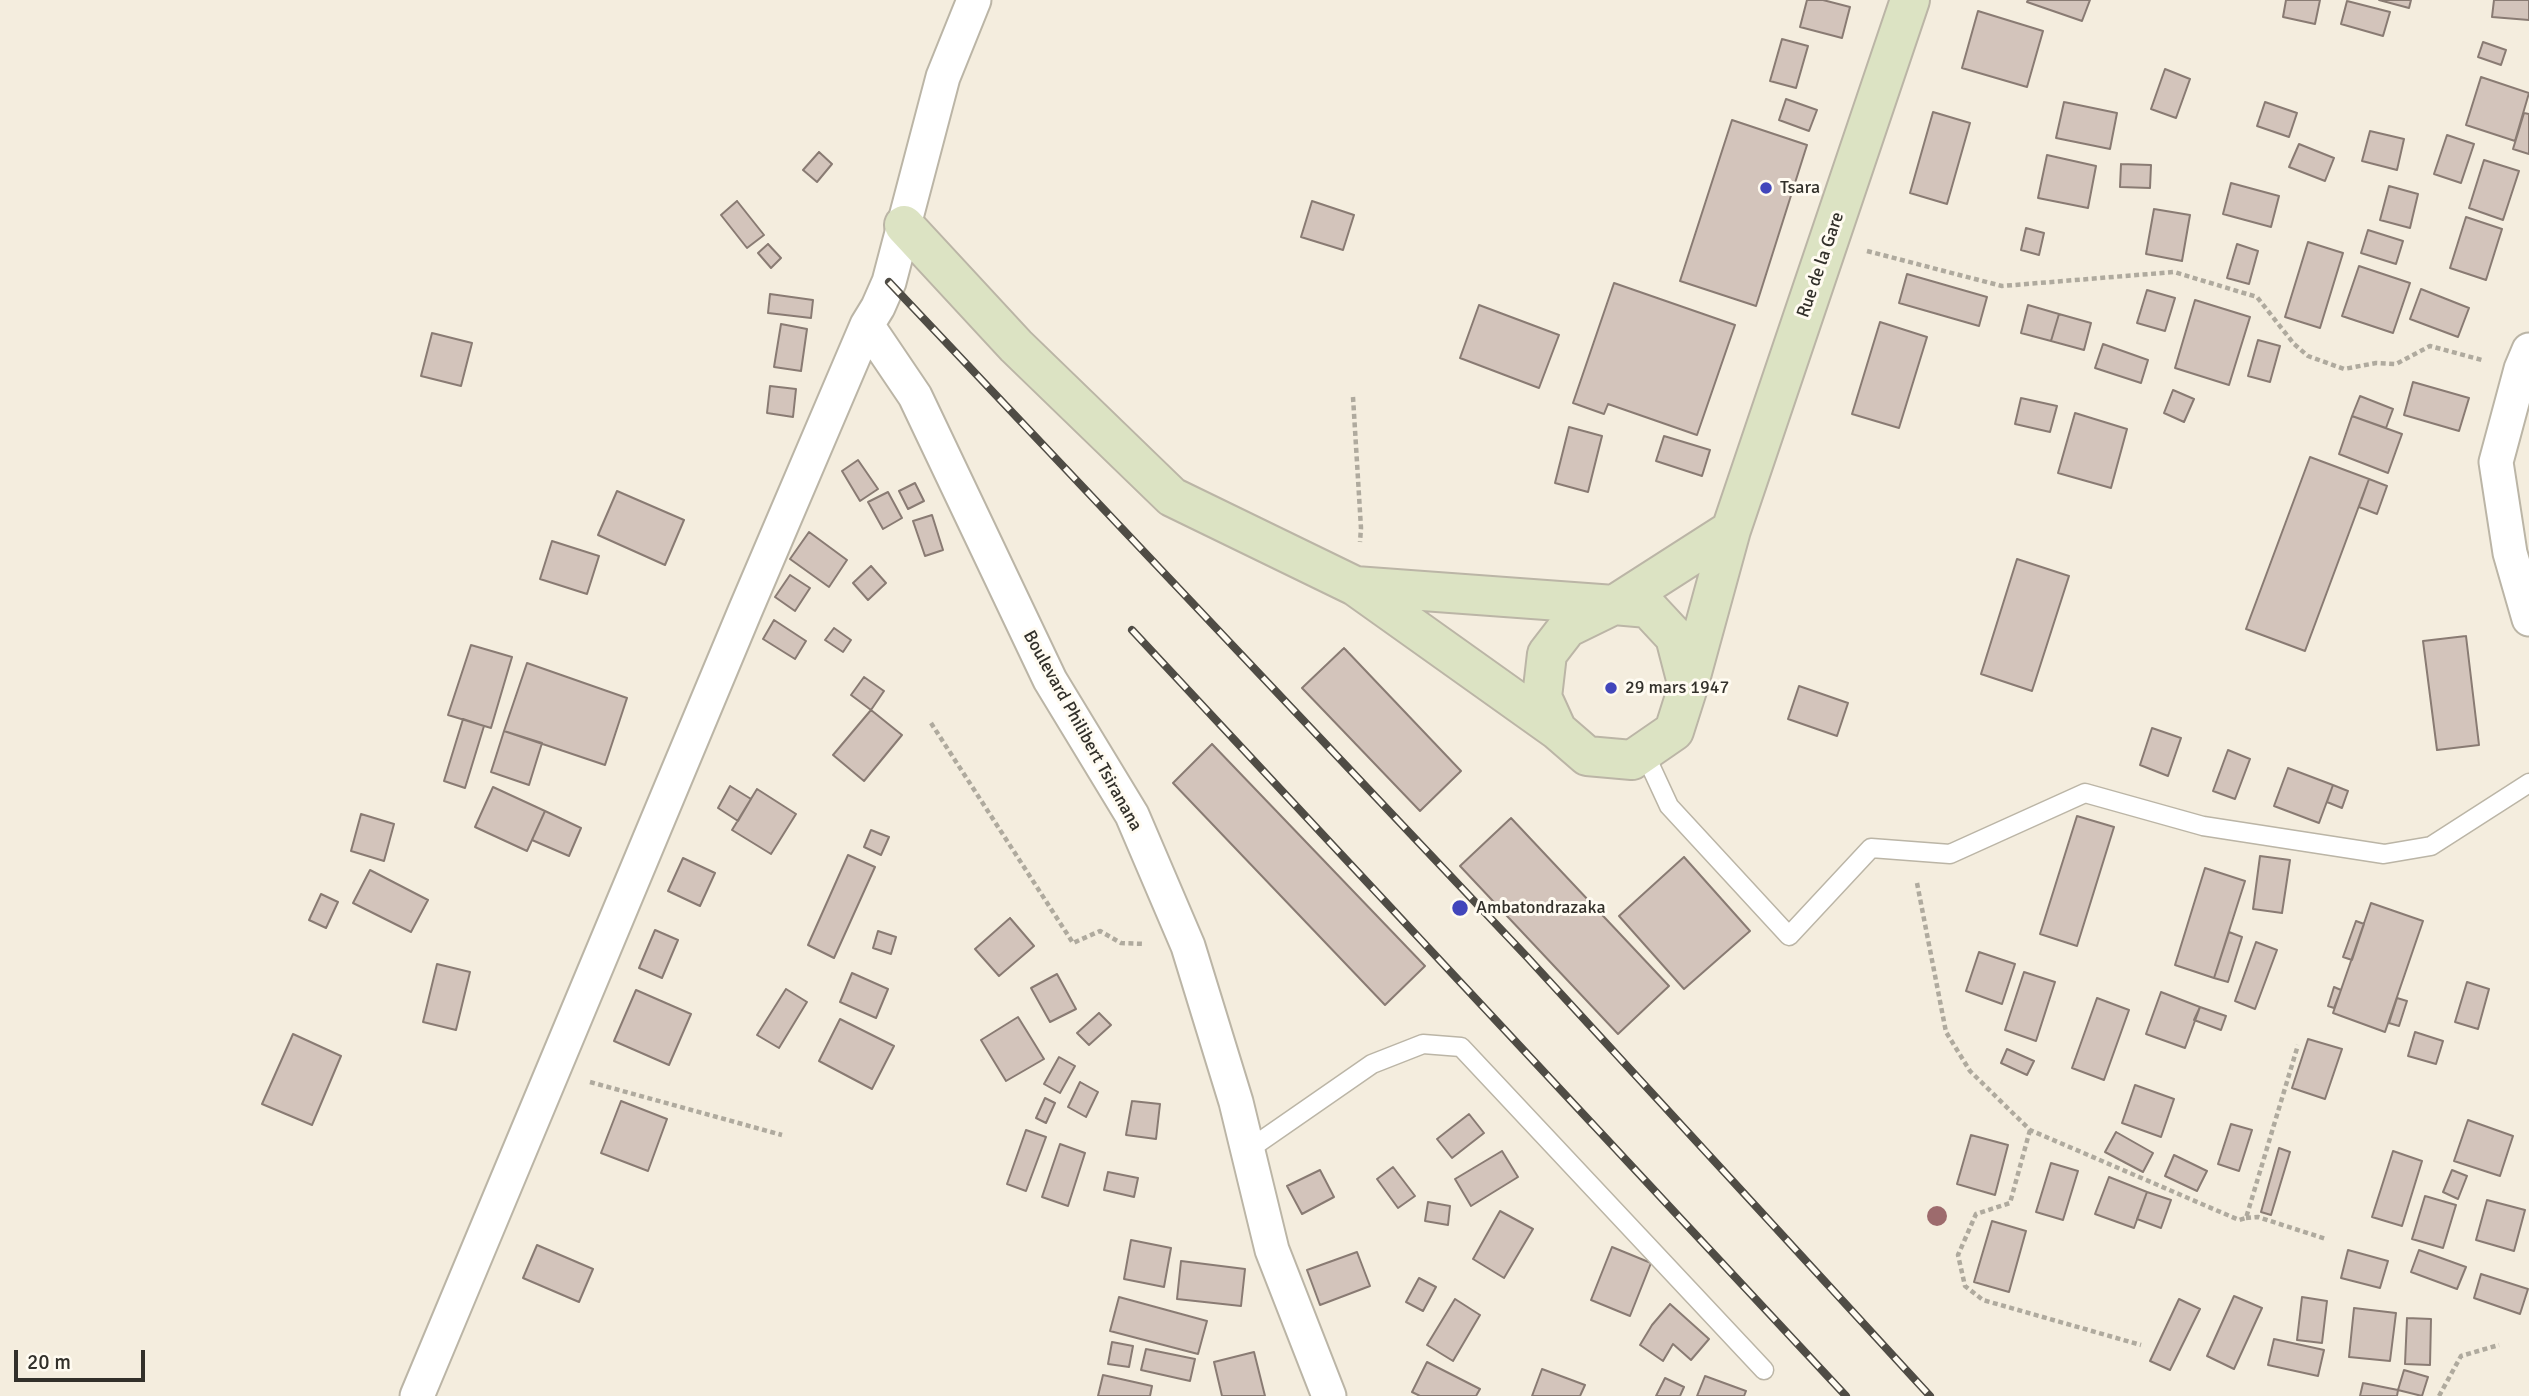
<!DOCTYPE html>
<style>
body{margin:0}
#map{position:relative;width:2529px;height:1396px;overflow:hidden;background:#f4edde;font-family:Signika,sans-serif}
canvas{display:block}
.scale{position:absolute;left:14px;top:1350px;width:131px;height:32px;box-sizing:border-box;border:4px solid #32302a;border-top:0;padding-left:9px;font-size:21px;line-height:24px;white-space:nowrap;color:#32302a;-webkit-text-stroke:5px #fffbf1;paint-order:stroke}
</style>
<div id="map">
<canvas width="2529" height="1396"></canvas>
<div class="scale">20 m</div>
</div>
<script>
const ctx = document.querySelector('canvas').getContext('2d');
ctx.lineJoin = 'round';
function paint(path, color) {
  ctx.fillStyle = color;
  ctx.fill(path, 'evenodd');
}
function shape(rows) {
  const path = new Path2D();
  for (const r of rows) {
    path.moveTo(r[0], r[1]);
    for (let i = 2; i < r.length; i += 2) path.lineTo(r[i], r[i + 1]);
  }
  return path;
}
function stroke(path, color, width, dash) {
  ctx.strokeStyle = color;
  ctx.lineWidth = width;
  ctx.lineCap = dash ? 'butt' : 'round';
  ctx.setLineDash(dash || []);
  ctx.stroke(path);
}
function label(font, color, halo, rows, align = 'center') {
  ctx.font = font + ' Signika,sans-serif';
  ctx.lineWidth = 6;
  ctx.setLineDash([]);
  ctx.textBaseline = 'middle';
  ctx.strokeStyle = halo;
  ctx.fillStyle = color;
  for (const [text, x, y, turn = 0] of rows) {
    ctx.save();
    ctx.translate(x, y);
    ctx.rotate((+turn || 0) * Math.PI / 180);
    ctx.textAlign = isNaN(turn) ? turn : align;
    if (halo) ctx.strokeText(text, 0, 0);
    ctx.fillText(text, 0, 0);
    ctx.restore();
  }
}
const building = shape([
 [1807,0,1823,0,1850,7,1842,38,1800,27,1807,0],
 [2028,0,2090,0,2082,21,2027,2,2028,0],
 [2286,0,2320,0,2315,24,2283,17,2286,0],
 [2379,0,2411,0,2409,8,2379,0],
 [2494,0,2529,0,2529,20,2492,17,2494,0],
 [2347,1,2390,12,2383,36,2341,24,2347,1],
 [1978,11,2043,31,2027,87,1962,68,1978,11],
 [1782,39,1808,46,1796,88,1770,81,1782,39],
 [2483,42,2506,50,2501,65,2478,57,2483,42],
 [2165,69,2190,79,2176,118,2151,109,2165,69],
 [2481,77,2529,93,2515,141,2466,125,2481,77],
 [1786,99,1817,110,1809,131,1779,120,1786,99],
 [2064,102,2117,113,2110,149,2056,138,2064,102],
 [2265,102,2297,113,2289,137,2257,126,2265,102],
 [1933,112,1970,123,1947,204,1910,193,1933,112],
 [2524,113,2529,114,2529,154,2513,149,2524,113],
 [1732,120,1807,145,1756,306,1680,281,1732,120],
 [2370,131,2404,139,2397,170,2362,161,2370,131],
 [2447,135,2474,144,2461,183,2434,174,2447,135],
 [2299,144,2334,158,2325,181,2289,167,2299,144],
 [819,152,832,164,817,182,803,170,819,152],
 [2047,155,2096,166,2088,208,2038,198,2047,155],
 [2484,160,2519,171,2503,220,2469,208,2484,160],
 [2121,164,2151,165,2150,188,2120,187,2121,164],
 [2231,183,2279,196,2271,227,2223,214,2231,183],
 [2389,186,2418,194,2410,228,2380,220,2389,186],
 [737,201,764,235,747,248,721,215,737,201],
 [1312,201,1354,215,1343,250,1301,237,1312,201],
 [2154,209,2190,215,2182,261,2146,254,2154,209],
 [2466,217,2502,229,2486,280,2450,268,2466,217],
 [2026,228,2044,233,2039,255,2021,250,2026,228],
 [2368,230,2403,241,2396,264,2361,253,2368,230],
 [2308,242,2343,253,2320,328,2285,317,2308,242],
 [768,244,781,258,771,268,758,253,768,244],
 [2237,244,2258,251,2249,284,2227,278,2237,244],
 [2359,266,2410,283,2393,333,2342,316,2359,266],
 [1907,274,1987,297,1979,326,1899,303,1907,274],
 [1614,283,1735,325,1697,435,1608,404,1604,414,1573,403,1614,283],
 [2421,289,2469,308,2458,337,2410,319,2421,289],
 [2147,290,2175,298,2165,331,2137,323,2147,290],
 [770,294,813,300,811,318,768,313,770,294],
 [2195,300,2250,317,2229,385,2175,368,2195,300],
 [1479,305,1559,335,1539,388,1460,358,1479,305],
 [2028,305,2059,314,2051,341,2021,333,2028,305],
 [2059,314,2091,323,2084,350,2051,341,2059,314],
 [1880,322,1927,337,1899,428,1852,414,1880,322],
 [781,324,807,329,801,371,774,367,781,324],
 [432,333,472,343,461,386,421,376,432,333],
 [2258,340,2280,346,2270,382,2248,376,2258,340],
 [2103,344,2148,360,2141,383,2095,368,2103,344],
 [2413,382,2469,398,2459,431,2404,415,2413,382],
 [770,386,796,389,793,417,767,413,770,386],
 [2173,390,2194,399,2184,422,2164,413,2173,390],
 [2360,396,2393,409,2386,428,2352,416,2360,396],
 [2021,398,2057,406,2050,432,2015,424,2021,398],
 [2075,413,2127,429,2111,488,2058,473,2075,413],
 [2352,416,2402,434,2388,473,2339,454,2352,416],
 [1569,427,1602,436,1588,492,1555,483,1569,427],
 [1664,436,1710,450,1702,476,1656,461,1664,436],
 [2310,457,2369,479,2305,651,2246,629,2310,457],
 [858,460,878,489,860,501,842,471,858,460],
 [2369,479,2387,486,2377,514,2359,507,2369,479],
 [915,483,924,501,908,509,899,491,915,483],
 [617,491,684,520,665,565,598,535,617,491],
 [888,492,902,518,883,529,868,502,888,492],
 [932,515,943,550,925,556,913,521,932,515],
 [809,532,847,560,829,587,790,559,809,532],
 [552,541,599,556,587,594,540,579,552,541],
 [2017,559,2069,576,2032,691,1981,674,2017,559],
 [871,566,886,583,868,600,853,583,871,566],
 [790,575,810,588,795,611,775,597,790,575],
 [774,620,806,641,795,659,763,639,774,620],
 [834,628,851,640,843,652,825,640,834,628],
 [2466,636,2479,745,2437,750,2423,641,2466,636],
 [471,645,512,657,491,728,448,715,471,645],
 [1344,648,1461,771,1420,811,1302,688,1344,648],
 [527,663,627,698,605,765,504,731,527,663],
 [864,677,884,691,871,710,851,695,864,677],
 [1799,686,1848,703,1837,736,1788,719,1799,686],
 [871,710,902,735,864,781,833,755,871,710],
 [463,719,484,726,465,788,444,781,463,719],
 [2152,728,2181,738,2168,776,2140,765,2152,728],
 [504,731,542,743,529,785,491,772,504,731],
 [1212,744,1425,966,1385,1005,1173,783,1212,744],
 [2228,750,2250,759,2235,799,2213,791,2228,750],
 [2288,768,2333,785,2319,823,2274,806,2288,768],
 [2333,785,2348,791,2342,808,2327,802,2333,785],
 [730,786,751,799,738,821,718,808,730,786],
 [493,787,545,811,527,851,475,827,493,787],
 [757,789,796,814,771,854,732,830,757,789],
 [545,811,581,828,569,856,532,840,545,811],
 [361,814,394,824,384,861,351,851,361,814],
 [2077,816,2114,827,2077,946,2040,934,2077,816],
 [1511,818,1669,986,1618,1034,1460,866,1511,818],
 [871,830,889,837,881,855,864,847,871,830],
 [848,855,875,867,834,958,808,945,848,855],
 [2260,856,2290,860,2282,913,2253,909,2260,856],
 [1684,857,1750,931,1684,989,1619,916,1684,857],
 [683,858,715,873,700,906,668,891,683,858],
 [2205,868,2245,881,2214,978,2175,965,2205,868],
 [370,870,428,900,411,932,353,903,370,870],
 [321,894,338,902,326,928,309,920,321,894],
 [2371,903,2423,921,2385,1032,2333,1013,2371,903],
 [1010,918,1034,946,999,976,975,949,1010,918],
 [2356,921,2364,924,2352,960,2343,957,2356,921],
 [655,930,678,940,662,978,639,968,655,930],
 [878,931,896,937,891,954,873,948,878,931],
 [2229,932,2242,937,2228,982,2214,978,2229,932],
 [2256,942,2277,950,2255,1009,2235,1001,2256,942],
 [1979,952,2015,964,2002,1004,1966,991,1979,952],
 [437,964,470,972,456,1030,423,1022,437,964],
 [2024,972,2055,982,2036,1041,2005,1030,2024,972],
 [852,973,888,989,876,1018,840,1002,852,973],
 [1057,974,1076,1009,1050,1022,1031,988,1057,974],
 [2467,982,2489,989,2478,1029,2455,1022,2467,982],
 [2334,987,2341,990,2334,1008,2328,1006,2334,987],
 [786,989,807,1002,779,1048,757,1035,786,989],
 [636,990,691,1014,669,1065,614,1041,636,990],
 [2161,992,2200,1007,2185,1048,2146,1034,2161,992],
 [2097,998,2129,1010,2104,1080,2072,1068,2097,998],
 [2397,998,2407,1001,2399,1026,2389,1023,2397,998],
 [2200,1007,2226,1016,2221,1030,2194,1020,2200,1007],
 [1099,1013,1111,1025,1089,1045,1077,1033,1099,1013],
 [1018,1017,1044,1059,1006,1081,981,1040,1018,1017],
 [840,1019,894,1046,872,1089,819,1061,840,1019],
 [2415,1032,2443,1041,2436,1064,2408,1056,2415,1032],
 [293,1034,341,1056,312,1125,262,1104,293,1034],
 [2308,1039,2342,1049,2325,1099,2292,1088,2308,1039],
 [2007,1049,2034,1061,2027,1075,2001,1063,2007,1049],
 [1059,1057,1075,1066,1060,1093,1044,1084,1059,1057],
 [1080,1082,1098,1092,1086,1117,1068,1107,1080,1082],
 [2135,1085,2174,1099,2161,1137,2122,1123,2135,1085],
 [1045,1098,1055,1103,1046,1123,1036,1118,1045,1098],
 [621,1101,667,1119,648,1171,601,1153,621,1101],
 [1132,1101,1160,1104,1156,1139,1126,1135,1132,1101],
 [1469,1114,1484,1133,1452,1158,1437,1139,1469,1114],
 [2468,1120,2513,1136,2500,1176,2454,1161,2468,1120],
 [2231,1124,2252,1130,2239,1171,2218,1164,2231,1124],
 [1026,1130,1046,1137,1026,1191,1007,1184,1026,1130],
 [2116,1132,2153,1153,2143,1172,2105,1152,2116,1132],
 [1971,1135,2008,1145,1995,1195,1957,1184,1971,1135],
 [1060,1144,1085,1153,1068,1206,1042,1197,1060,1144],
 [2279,1148,2290,1152,2271,1215,2261,1212,2279,1148],
 [1502,1151,1518,1177,1471,1206,1455,1179,1502,1151],
 [2393,1151,2422,1161,2402,1226,2372,1217,2393,1151],
 [2174,1155,2207,1171,2197,1191,2165,1176,2174,1155],
 [2051,1163,2078,1171,2063,1220,2036,1212,2051,1163],
 [1393,1167,1415,1196,1398,1208,1377,1179,1393,1167],
 [1320,1170,1334,1197,1302,1214,1287,1186,1320,1170],
 [2452,1170,2467,1176,2458,1199,2443,1192,2452,1170],
 [1108,1172,1138,1178,1134,1197,1104,1190,1108,1172],
 [2109,1177,2147,1192,2134,1228,2095,1214,2109,1177],
 [2147,1192,2171,1200,2161,1228,2137,1219,2147,1192],
 [2425,1196,2456,1205,2443,1248,2412,1239,2425,1196],
 [2487,1200,2525,1210,2514,1251,2476,1240,2487,1200],
 [1428,1202,1450,1206,1448,1225,1425,1221,1428,1202],
 [1500,1211,1533,1229,1504,1278,1473,1259,1500,1211],
 [1992,1221,2026,1231,2009,1292,1974,1282,1992,1221],
 [1131,1240,1171,1248,1164,1287,1124,1279,1131,1240],
 [537,1245,593,1269,579,1302,523,1278,537,1245],
 [1612,1247,1651,1263,1630,1316,1591,1300,1612,1247],
 [2348,1250,2388,1261,2380,1288,2341,1278,2348,1250],
 [2419,1250,2466,1267,2457,1289,2411,1272,2419,1250],
 [1357,1252,1370,1286,1320,1305,1307,1270,1357,1252],
 [1181,1261,1245,1269,1241,1306,1177,1299,1181,1261],
 [2481,1274,2528,1289,2520,1314,2474,1298,2481,1274],
 [1419,1278,1436,1287,1423,1311,1406,1302,1419,1278],
 [2234,1296,2262,1308,2234,1369,2207,1356,2234,1296],
 [1119,1297,1207,1321,1198,1354,1110,1331,1119,1297],
 [2302,1297,2327,1301,2322,1343,2297,1340,2302,1297],
 [1455,1299,1480,1315,1453,1361,1427,1345,1455,1299],
 [2179,1299,2200,1309,2170,1370,2150,1361,2179,1299],
 [1670,1304,1709,1339,1691,1360,1673,1344,1663,1361,1640,1345,1652,1325,1670,1304],
 [2354,1308,2396,1313,2390,1361,2349,1357,2354,1308],
 [2407,1318,2431,1319,2430,1365,2405,1364,2407,1318],
 [2274,1339,2324,1350,2318,1376,2268,1365,2274,1339],
 [1112,1342,1133,1346,1129,1367,1108,1364,1112,1342],
 [1146,1349,1195,1359,1190,1381,1141,1370,1146,1349],
 [1254,1352,1265,1396,1222,1396,1214,1362,1254,1352],
 [1427,1362,1480,1389,1476,1396,1420,1396,1412,1392,1427,1362],
 [1542,1369,1585,1385,1580,1396,1532,1396,1542,1369],
 [2404,1370,2428,1377,2422,1396,2398,1390,2404,1370],
 [1103,1375,1152,1386,1150,1396,1098,1396,1103,1375],
 [1705,1376,1746,1391,1744,1396,1697,1396,1705,1376],
 [1665,1378,1684,1387,1680,1396,1656,1396,1665,1378],
 [2363,1383,2398,1390,2397,1396,2360,1396,2363,1383]
]);
paint(building, '#d3c4bb');
stroke(building, '#897b73', 2);
const lane = shape([
 [1644,752,1669,806,1789,936,1871,848,1950,854,2085,793,2203,826,2384,854,2431,846,2529,783],
 [1248,1150,1372,1064,1423,1044,1461,1047,1764,1370]
]);
const street = shape([
 [867,325,915,396,1050,680,1132,815,1188,946,1236,1102,1272,1250,1329,1396],
 [2529,350,2521,369,2496,462,2510,553,2529,619],
 [417,1396,745,611,867,325,878,307,889,282,943,77,974,0]
]);
const secondary = shape([
 [904,225,1016,346,1172,497,1355,586,1557,730],
 [1355,586,1614,605,1731,530],
 [1614,605,1648,608,1675,637,1688,687,1674,731,1632,760,1587,756,1557,730,1542,697,1547,654,1567,628,1614,605],
 [1688,687,1731,530,1910,0]
]);
stroke(lane, '#bbb5a6', 21);
stroke(street, '#bbb5a6', 37);
stroke(secondary, '#bbb5a6', 42);
stroke(shape([
 [1867,251,2002,286,2174,272,2257,297,2294,344,2308,356,2344,369,2376,363,2396,364,2430,346,2482,360],
 [1353,397,1361,528,1360,542],
 [931,723,1073,943,1100,931,1121,943,1145,944],
 [1917,883,1946,1032,1970,1071,2030,1130,2239,1220,2246,1218,2298,1045],
 [590,1082,782,1135],
 [2030,1130,2010,1203,1976,1214,1958,1255,1965,1286,1983,1300,2141,1345],
 [2246,1218,2258,1217,2326,1239],
 [2439,1396,2461,1356,2499,1345]
]), '#afaa9e', 4.5, [5, 3.5]);
stroke(lane, '#fff', 18);
stroke(street, '#fff', 33);
stroke(secondary, '#dce3c3', 38);
const rail = shape([
 [889,282,1527,957,1930,1396],
 [1132,630,1846,1396]
]);
stroke(rail, '#4f4c45', 8);
stroke(rail, '#fffbf1', 5, [16]);
ctx.fillStyle = '#9d6b6d';
for (const [x, y] of [
 [1937,1216]
]) {
  ctx.beginPath();
  ctx.arc(x, y, 10, 0, 2 * Math.PI);
  ctx.fill();
}
for (const [x, y, r, color] of [
 [1766,188,7,"#4246bb"],
 [1611,688,7,"#4246bb"],
 [1460,908,9,"#4246bb"]
]) {
  const dot = new Path2D();
  dot.arc(x, y, r, 0, 2 * Math.PI);
  ctx.fillStyle = color;
  ctx.fill(dot);
  stroke(dot, '#fffbf1', 2.5);
}
label('18px', '#32302a', '#fffbf1', [
 ["Tsara",1780,188],
 ["29 mars 1947",1625,688],
 ["Ambatondrazaka",1476,908]
], 'left');
label('18px', '#32302a', '#fffbf1', [
 ["Rue de la Gare",1821,265,-71],
 ["Boulevard Philibert Tsiranana",1082,731,61]
]);
</script>
